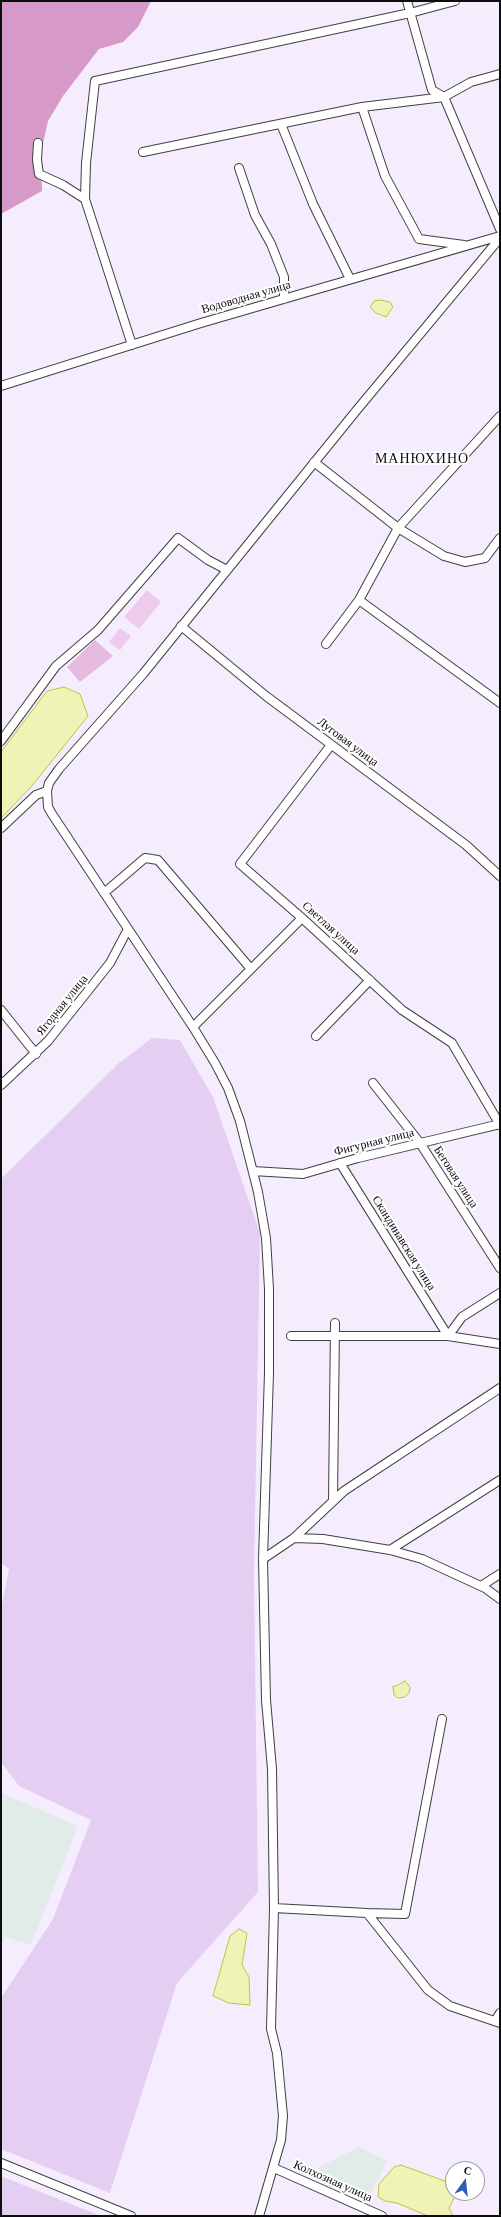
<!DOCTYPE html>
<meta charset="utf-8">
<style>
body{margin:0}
#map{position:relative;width:501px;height:2217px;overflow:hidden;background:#f5edfe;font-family:"Crimson Pro",serif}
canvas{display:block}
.frame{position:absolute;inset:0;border:2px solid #0d0d0d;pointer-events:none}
.north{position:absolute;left:445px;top:2161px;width:40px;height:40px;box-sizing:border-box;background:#fff;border:1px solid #9e9e9e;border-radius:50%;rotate:15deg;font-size:11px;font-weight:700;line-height:16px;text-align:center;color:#0d0d0d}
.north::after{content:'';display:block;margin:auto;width:14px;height:18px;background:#2c5eb5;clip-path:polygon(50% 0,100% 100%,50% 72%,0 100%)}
</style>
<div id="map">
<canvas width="501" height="2217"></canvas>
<div class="frame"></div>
<div class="north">С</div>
</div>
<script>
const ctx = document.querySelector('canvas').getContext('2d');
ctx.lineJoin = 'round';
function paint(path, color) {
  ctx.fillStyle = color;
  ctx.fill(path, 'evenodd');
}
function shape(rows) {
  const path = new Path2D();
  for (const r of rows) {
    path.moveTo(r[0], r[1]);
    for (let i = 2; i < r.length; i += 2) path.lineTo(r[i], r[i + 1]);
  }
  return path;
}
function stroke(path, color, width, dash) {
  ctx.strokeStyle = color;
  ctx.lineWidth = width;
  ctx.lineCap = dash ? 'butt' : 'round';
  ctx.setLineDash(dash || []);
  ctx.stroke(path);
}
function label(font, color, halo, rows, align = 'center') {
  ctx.font = font + ' "Crimson Pro",serif';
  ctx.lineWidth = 4;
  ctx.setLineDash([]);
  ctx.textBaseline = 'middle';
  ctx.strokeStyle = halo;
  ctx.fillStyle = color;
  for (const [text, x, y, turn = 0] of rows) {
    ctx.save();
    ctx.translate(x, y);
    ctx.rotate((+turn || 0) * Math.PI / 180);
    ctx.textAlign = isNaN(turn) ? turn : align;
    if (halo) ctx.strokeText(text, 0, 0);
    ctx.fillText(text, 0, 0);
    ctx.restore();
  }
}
paint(shape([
 [1,1793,78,1826,31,1945,5,1937,1,1944],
 [359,2147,387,2161,368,2198,310,2175,314,2170]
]), '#e1ebe7');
paint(shape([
 [152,1038,180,1040,213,1097,260,1233,254,1573,258,1892,177,1983,110,2193,1,2149,1,1998,53,1919,91,1820,19,1786,1,1762,1,1610,9,1569,1,1563,1,1179,119,1063],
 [1,2176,101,2216,1,2216]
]), '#e4cff2');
paint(shape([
 [95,640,113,656,80,682,67,667]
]), '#e6b9df');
paint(shape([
 [1,1,151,1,138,27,123,42,99,49,63,96,48,121,41,152,42,191,1,214]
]), '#d699c8');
paint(shape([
 [147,590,161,602,139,629,124,617],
 [120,628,131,636,120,650,109,642]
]), '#eecaed');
const water = shape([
 [379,300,390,302,393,307,386,317,376,313,370,307,374,301,379,300],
 [64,687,80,694,88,716,31,787,1,818,1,752,47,691,64,687],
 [405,1681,410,1687,409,1693,405,1697,398,1698,394,1695,393,1686,396,1686,405,1681],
 [239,1929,247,1933,242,1965,249,1977,250,2005,229,2003,213,1996,230,1936,239,1929],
 [401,2165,453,2184,453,2193,456,2194,449,2208,453,2216,428,2216,397,2203,385,2201,378,2197,379,2184,394,2167,401,2165]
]);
paint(water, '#eff3b5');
stroke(water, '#bbc63f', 1);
const minor = shape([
 [407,1,432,90,444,97,500,229],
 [362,107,385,176,419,239,464,245],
 [281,124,313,204,350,279],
 [38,143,37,160,39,174,63,185,85,199],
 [143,152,362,107,444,97,471,82,500,74],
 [239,168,255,215,271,244,284,277,284,299],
 [132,345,85,199,86,163,95,81,410,13,455,1],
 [1,386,201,323,500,236],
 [314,462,398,528,444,556,465,562,485,558,500,538],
 [359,600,500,703],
 [181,626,266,696,466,845,500,876],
 [326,644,359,600,398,528,500,416],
 [1,741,56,666,98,630,178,538,208,560,227,570],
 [331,745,240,864,302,918,402,1010,452,1043,500,1125],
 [1,828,36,795,47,791],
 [104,893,145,858,158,860,251,969],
 [1,1010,36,1054],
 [193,1027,302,918],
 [316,1036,370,980],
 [373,1083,420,1143,500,1268],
 [1,1085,48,1041,110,963,128,929],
 [340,1163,448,1336,462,1317,500,1293],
 [253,1171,303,1174,358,1158,500,1124],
 [291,1336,448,1336,500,1344],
 [333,1501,335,1323],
 [294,1538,323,1539,390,1550,422,1559,485,1588,500,1599],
 [390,1550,500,1480],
 [263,1559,294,1538,344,1491,500,1388],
 [481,1586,500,1574],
 [274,1908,367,1913,428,1990,450,2006,500,2023],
 [367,1913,405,1914,442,1719],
 [495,2021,500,2013],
 [1,2163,131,2216],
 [274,2168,382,2216],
 [259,2216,281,2140,283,2116,277,2053,271,2029,274,1908,272,1769,266,1700,263,1559,269,1373,269,1289,266,1238,258,1192,240,1121,228,1088,215,1063,193,1027,52,814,48,807,47,791,49,783,59,769,143,674,356,411,500,238]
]);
stroke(minor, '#404040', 10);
stroke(minor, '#fff', 8);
label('12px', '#0d0d0d', '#fff', [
 ["Водоводная улица",246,297,-16],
 ["Луговая улица",348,742,37],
 ["Светлая улица",331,928,42],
 ["Ягодная улица",62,1005,-51],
 ["Фигурная улица",374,1142,-14],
 ["Беговая улица",456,1177,57],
 ["Скандинавская улица",404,1243,58],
 ["Колхозная улица",333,2181,24]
]);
ctx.letterSpacing = '1px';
label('14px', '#0d0d0d', '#fff', [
 ["МАНЮХИНО",422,459]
]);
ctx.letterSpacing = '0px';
</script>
